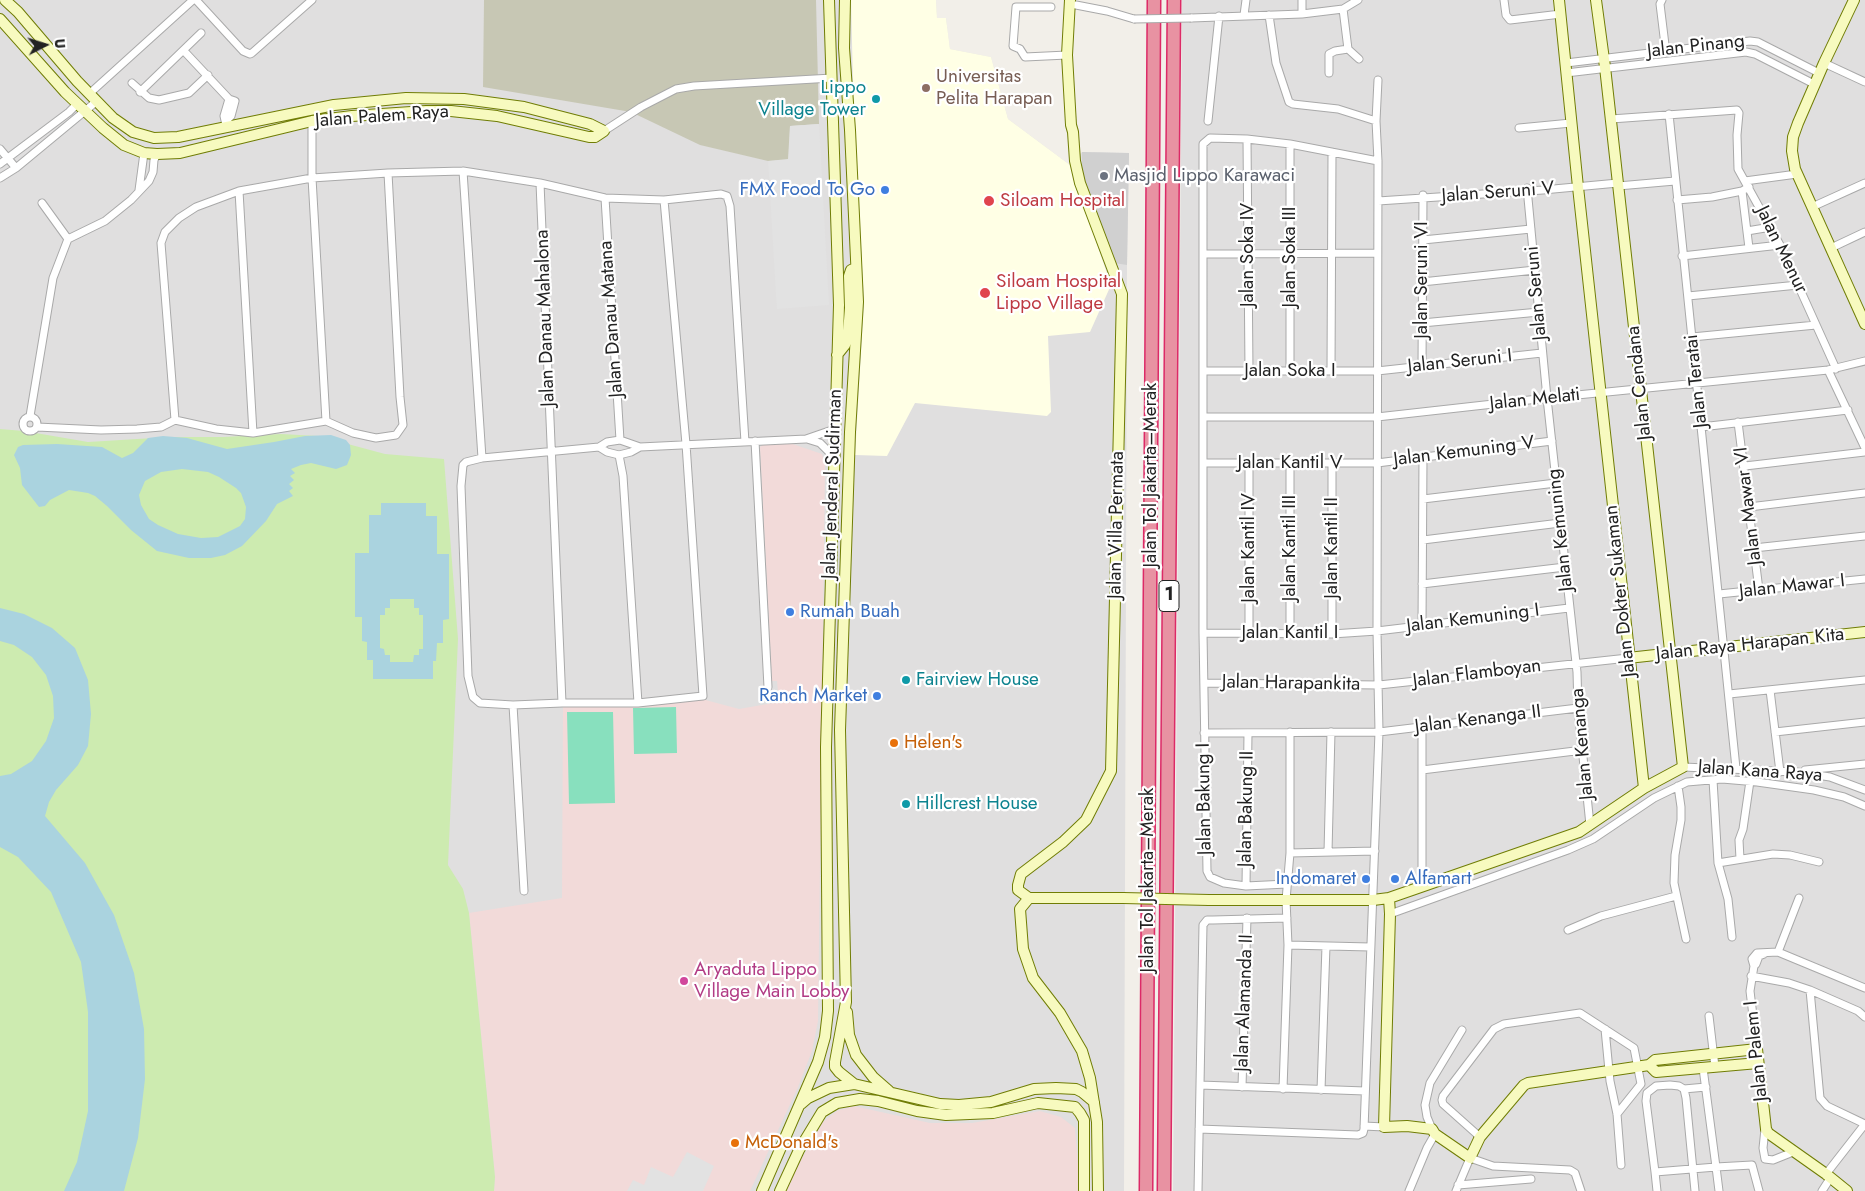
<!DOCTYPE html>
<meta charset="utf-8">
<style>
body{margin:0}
#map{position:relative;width:1865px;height:1191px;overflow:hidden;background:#f2efe9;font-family:Jost,sans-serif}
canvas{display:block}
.north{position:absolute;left:20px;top:20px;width:50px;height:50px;-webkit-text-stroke:4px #fff;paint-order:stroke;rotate:85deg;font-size:14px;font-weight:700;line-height:20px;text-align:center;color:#222}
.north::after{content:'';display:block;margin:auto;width:18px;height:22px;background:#222;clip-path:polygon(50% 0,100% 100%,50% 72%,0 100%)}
</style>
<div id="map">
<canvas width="1865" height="1191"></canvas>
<div class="north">U</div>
</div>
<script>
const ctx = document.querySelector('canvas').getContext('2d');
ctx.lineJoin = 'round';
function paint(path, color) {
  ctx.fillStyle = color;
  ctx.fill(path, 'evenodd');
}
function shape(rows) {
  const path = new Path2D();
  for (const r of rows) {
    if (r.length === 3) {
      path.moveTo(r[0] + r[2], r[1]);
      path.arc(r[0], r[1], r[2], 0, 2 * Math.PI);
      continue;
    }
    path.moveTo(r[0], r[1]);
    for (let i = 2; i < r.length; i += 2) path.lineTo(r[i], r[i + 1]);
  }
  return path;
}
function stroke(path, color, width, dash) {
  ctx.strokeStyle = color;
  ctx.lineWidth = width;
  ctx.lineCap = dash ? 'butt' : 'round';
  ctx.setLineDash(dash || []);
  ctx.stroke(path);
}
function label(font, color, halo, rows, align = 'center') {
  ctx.font = font + ' Jost,sans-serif';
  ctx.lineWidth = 4.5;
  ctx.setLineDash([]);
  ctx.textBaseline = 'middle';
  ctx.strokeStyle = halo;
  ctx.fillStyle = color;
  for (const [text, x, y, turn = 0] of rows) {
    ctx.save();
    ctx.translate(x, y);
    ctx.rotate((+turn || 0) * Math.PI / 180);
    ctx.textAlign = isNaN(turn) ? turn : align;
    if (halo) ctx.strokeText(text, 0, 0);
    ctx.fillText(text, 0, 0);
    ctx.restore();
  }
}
paint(shape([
 [0,0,936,0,937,18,946,18,950,49,991,57,1008,119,1070,165,1082,152,1129,153,1127,265,1124,1191,0,1191],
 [1182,0,1865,0,1865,1191,1173,1191]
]), '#e0dfdf');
paint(shape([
 [778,439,822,454,825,464,818,1021,812,1051,798,1087,750,1191,494,1191,495,1177,469,913,562,898,563,706,698,698,739,709,779,702,777,681,772,681,760,447,765,443],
 [854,1106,930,1123,972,1123,1040,1111,1061,1117,1075,1128,1078,1165,1078,1191,786,1191,791,1177,823,1122,837,1111]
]), '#f2dad9');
paint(shape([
 [851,0,936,0,937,18,946,18,950,49,991,57,1008,119,1070,165,1111,285,1090,332,1048,336,1051,412,1047,416,915,403,887,456,855,455,864,301,854,126]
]), '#ffffe5');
paint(shape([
 [1082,152,1129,153,1127,265,1114,263,1082,181]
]), '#d0d0d0');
paint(shape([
 [484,0,816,0,819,124,790,126,789,160,768,161,700,145,631,112,483,87]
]), '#c7c7b4');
paint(shape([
 [0,429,24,431,88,442,170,437,223,437,281,434,318,436,385,454,444,459,458,639,448,865,463,889,469,913,495,1177,494,1191,0,1191]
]), '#cdebb0');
paint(shape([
 [676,707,677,753,634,754,633,708],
 [567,712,613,712,615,803,569,804]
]), '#88e0be');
paint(shape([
 [819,124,829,305,777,309,768,161,788,159,790,126],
 [687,1152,714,1166,703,1191,627,1191,633,1180,644,1185,651,1167,673,1177]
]), '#e2e2e2');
paint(shape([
 [331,435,346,440,350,445,351,455,347,465,336,469,311,463,301,465,291,469,295,473,290,476,294,480,289,484,293,488,289,491,293,496,277,504,266,521,242,546,225,555,211,558,189,558,157,551,131,530,107,506,95,496,88,493,69,490,50,500,45,506,39,507,22,485,20,468,14,455,18,447,23,445,57,444,102,447,122,458,133,453,148,438,163,436,187,438,227,449,274,442,305,436],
 [182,469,208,472,219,477,236,488,241,493,246,507,245,519,240,526,218,537,201,538,178,534,158,525,149,519,141,505,139,495,145,481,161,472],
 [381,503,426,503,426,516,437,516,437,554,449,554,449,619,443,620,443,643,437,643,436,661,433,661,433,679,373,679,373,660,367,660,367,642,362,641,362,617,355,617,355,553,369,553,369,515,381,515],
 [390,599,414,599,414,608,419,608,419,615,423,615,423,649,419,649,419,655,414,655,413,662,390,662,390,655,385,655,384,649,380,648,380,615,385,615,385,608,390,608],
 [0,608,24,614,52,628,75,648,88,680,91,714,88,746,78,765,56,790,49,802,45,816,85,863,114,915,134,973,144,1029,145,1079,138,1138,124,1191,64,1191,77,1162,88,1111,88,1012,81,962,51,892,18,857,0,847,0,776,11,774,32,761,46,741,54,718,53,696,46,675,32,657,14,645,0,641]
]), '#aad3df');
const street = shape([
 [196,0,243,51,250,54,252,53,312,0],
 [1504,0,1506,15,1510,20,1561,14],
 [1662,0,1660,4,1666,53],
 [1076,5,1107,11,1134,19],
 [1051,7,1016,7,1013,46,1020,49,1025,57,1067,55],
 [1343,9,1358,0],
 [1302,14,1302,0],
 [1244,15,1246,0],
 [1269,15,1276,63,1289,102,1293,104,1338,109,1376,121],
 [1191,18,1302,14,1343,9,1348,49,1359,59],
 [184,51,229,99,235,101,231,116,226,121],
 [1566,63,1750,41,1758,42,1819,73],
 [1824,63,1865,82],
 [1329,73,1329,54,1335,51,1348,49],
 [1566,73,1746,52,1755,54,1814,84],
 [132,83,149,98,159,100,189,93,208,75],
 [140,92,201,33],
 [89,94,193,0],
 [1669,114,1736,768],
 [1611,119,1737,110,1739,113,1737,135,1738,169,1780,245,1836,369],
 [312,121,312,178,326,421,253,433,216,429,175,420,161,243,165,232,179,218,196,207,239,191,312,178,388,173,463,171,540,183,605,198,664,200,721,194,727,196,730,206,745,442],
 [1208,121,1219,16],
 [226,125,224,116,229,99],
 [1519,128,1571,123],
 [604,131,641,107,676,89,694,86,832,78],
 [1247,139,1249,371],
 [1290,144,1290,371],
 [0,149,16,168],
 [0,164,69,112,77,104],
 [463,171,482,458],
 [0,178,16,168,97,101],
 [1745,181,1797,174],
 [540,183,562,703],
 [1618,186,1675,181],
 [1527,188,1547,398,1577,672,1578,708,1590,825],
 [139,190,144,153],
 [239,191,253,433],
 [1742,191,1749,248],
 [605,198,620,440],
 [1677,200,1712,197,1742,191,1749,187],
 [1378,201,1543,190,1618,183],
 [42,203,68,239],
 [1812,207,1865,183],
 [1747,231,1771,227],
 [1423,240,1531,229],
 [1831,248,1865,232],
 [1203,254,1377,253],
 [1682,256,1780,245],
 [1422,282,1535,270],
 [1688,296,1798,285],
 [1422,323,1539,312],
 [1692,337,1816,325],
 [1422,366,1423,195],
 [1828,370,1865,448],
 [1203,371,1377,371,1542,353],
 [1331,371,1332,152],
 [30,416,53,278,68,239,105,221,131,200,149,181,153,172,154,160,157,154],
 [30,424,7],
 [1203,417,1377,417,1547,398,1828,370,1865,361],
 [326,421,353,433,376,438,396,435,403,425,400,397,388,173],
 [1738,422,1759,590],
 [37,427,101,430,137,429,161,427,175,420],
 [1701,427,1848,410],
 [807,439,820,443,834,457],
 [755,441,768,687],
 [599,447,607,452,619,455,631,452,640,447,806,439,835,429],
 [640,447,620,440,607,442,599,447,482,458,466,462,463,465,461,486,468,676,473,697,480,703,513,705,562,703,638,703,703,696,686,444,664,200],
 [619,455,623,476,638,703],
 [1203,463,1377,463,1552,441],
 [1249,463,1249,633],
 [1290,463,1290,634],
 [1332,463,1332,634],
 [1745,466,1865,452],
 [1423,499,1556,483],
 [1749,507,1865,493],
 [1423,540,1560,523],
 [1754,548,1865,536],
 [1422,584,1565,567],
 [1719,594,1865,579],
 [1422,625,1423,457],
 [1203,633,1332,634,1377,631,1569,608],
 [1204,683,1379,685,1628,658],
 [1770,690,1780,772],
 [1729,694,1865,680],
 [513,705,524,891],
 [1422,727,1422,887],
 [1775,732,1865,722],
 [1204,733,1379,732,1578,708],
 [1683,767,1797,772,1830,777,1865,790],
 [1422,770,1583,750],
 [1805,770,1865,764],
 [1713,780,1718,863,1728,899,1732,937],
 [1678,786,1681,807,1681,820,1675,855,1674,883,1686,939],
 [1328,852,1331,732],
 [1290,853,1375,851],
 [1740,859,1739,840,1743,829,1750,781],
 [1718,863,1773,854,1790,855,1819,862],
 [1287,884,1246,886,1224,883,1210,877,1207,871,1203,633,1203,144,1210,138,1247,139,1290,144,1378,161],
 [1246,886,1248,733],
 [1390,914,1568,850,1593,839,1654,798,1687,782,1722,779,1757,782,1814,790,1844,797,1865,806],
 [1568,930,1601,916,1676,896],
 [1288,945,1370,947],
 [1778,952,1799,898],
 [1754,966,1752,959,1757,953,1778,952,1865,988],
 [1751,976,1789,983,1810,990,1858,1011,1865,1017],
 [1810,990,1820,1098,1827,1106,1865,1124],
 [1709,1016,1715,1067],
 [1605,1029,1610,1081,1617,1114,1621,1165],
 [1757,1049,1750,991,1754,966,1756,964,1759,956,1764,954],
 [1703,1068,1716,1167,1752,1165,1759,1191],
 [1200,1085,1365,1091],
 [1242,1087,1247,918],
 [1283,1089,1288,945,1286,900,1290,853,1290,732],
 [1684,1089,1706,1087],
 [1321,1090,1326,946],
 [1364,1126,1384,1127],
 [1199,1129,1358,1135,1363,1133,1364,1129,1379,732,1377,631,1378,161,1376,121,1378,80],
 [1432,1129,1427,1117,1425,1105,1430,1083,1462,1030],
 [1765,1129,1763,1148,1765,1159,1773,1160,1793,1152],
 [1480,1137,1443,1104,1442,1100,1443,1096,1494,1029,1504,1024,1580,1013,1634,1048,1641,1084,1617,1114],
 [1655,1172,1646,1101,1647,1093,1656,1086,1670,1085,1679,1086,1684,1089,1686,1098,1695,1191],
 [1826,1174,1865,1124],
 [1458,1185,1531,1179],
 [1198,1191,1203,925,1207,920,1213,920,1287,918],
 [1409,1191,1427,1148,1435,1134],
 [1456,1191,1470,1158,1493,1166,1570,1170,1575,1173,1581,1191],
 [1657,1191,1655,1172,1716,1167,1719,1191],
 [1822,1191,1831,1177]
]);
const secondary = shape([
 [845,0,844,48,850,130,858,302,850,432,840,730,846,1002,835,1062,835,1067,839,1072,854,1084],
 [1559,0,1578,187,1644,788],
 [1854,0,1824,63,1798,123,1793,137,1792,151,1795,169,1865,324],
 [0,19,65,92,103,128,124,145,144,153,157,154,180,153,312,121,352,116,426,111,451,111,497,116,589,137,595,137,604,131,590,124,524,107,464,99,406,98,334,105,178,137,154,138,133,132,113,118,77,81,18,12,5,0],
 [837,355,845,345,848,334,850,308,849,276,851,270,856,268],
 [1628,658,1865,632],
 [1029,898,1018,890,1018,885,1021,874,1063,842,1086,820,1111,771,1122,294,1080,183,1075,161,1073,132,1071,125,1067,55,1070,0],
 [1389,898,1390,914,1384,1127,1407,1126,1432,1129,1435,1134,1470,1158,1480,1137,1524,1085,1528,1083,1649,1065],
 [1209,900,1373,900,1389,898,1579,832,1644,788,1683,767,1605,67,1596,0],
 [847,1012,849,1035,856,1055,873,1077,889,1091],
 [1758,1063,1656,1072,1649,1065,1655,1060,1757,1049,1766,1129,1768,1133,1826,1174,1847,1191],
 [801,1104,808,1098,829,1088,854,1084,940,1104,959,1105,991,1102,1034,1089,1056,1088,1076,1089,1082,1092,1094,1102],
 [762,1191,818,1062,825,1037,828,1011,826,747,839,305,829,0],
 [780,1191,799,1150,822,1112,837,1103,860,1099,878,1101,917,1111,946,1115,993,1113,1038,1103,1075,1107,1080,1113,1084,1120,1084,1191],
 [1098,1191,1097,1122,1090,1078,1082,1051,1060,1013,1033,978,1023,949,1020,909,1029,898,1123,898]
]);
const highway = shape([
 [1146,1191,1154,0],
 [1164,1191,1174,0]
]);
stroke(street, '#a9a9a9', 9);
stroke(secondary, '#707d05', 12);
stroke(highway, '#dc2a67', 15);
stroke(street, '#fff', 7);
stroke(secondary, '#f7fabf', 10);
stroke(highway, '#e892a2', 12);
const streetBridge = shape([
 [1134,19,1191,18]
]);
const secondaryBridge = shape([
 [1123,898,1209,900]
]);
stroke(streetBridge, '#a9a9a9', 9, []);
stroke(secondaryBridge, '#707d05', 12, []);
stroke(streetBridge, '#fff', 7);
stroke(secondaryBridge, '#f7fabf', 10);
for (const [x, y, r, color] of [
 [926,88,5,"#8d6e63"],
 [876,99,5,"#0f9aa8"],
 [1104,176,5,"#6b7280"],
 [885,190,5,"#3f7fe0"],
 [989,201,6,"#e0444e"],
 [985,293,6,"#e0444e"],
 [790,612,5,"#3f7fe0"],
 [906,680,5,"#0f9aa8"],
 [877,696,5,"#3f7fe0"],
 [894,743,5,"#e8710a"],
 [906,804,5,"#0f9aa8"],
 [1366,879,5,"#3f7fe0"],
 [1395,879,5,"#3f7fe0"],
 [684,981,5,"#d1479c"],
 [735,1143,5,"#e8710a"]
]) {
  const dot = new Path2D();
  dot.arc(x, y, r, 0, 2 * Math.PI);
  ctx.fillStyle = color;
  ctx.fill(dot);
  stroke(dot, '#fff', 2);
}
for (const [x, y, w] of [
 [1169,596,20]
]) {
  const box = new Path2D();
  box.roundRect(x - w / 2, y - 15.5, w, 31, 4);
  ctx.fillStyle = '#fff';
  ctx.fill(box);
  stroke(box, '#222', 1);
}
label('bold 18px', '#222', null, [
 ["1",1169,596]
]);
label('19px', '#222', '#fff', [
 ["Jalan Pinang",1696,47,-6],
 ["Jalan Palem Raya",382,117,-4],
 ["Jalan Seruni V",1498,193,-4],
 ["Jalan Menur",1781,250,64],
 ["Jalan Soka IV",1248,255,-90],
 ["Jalan Soka III",1290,257,-90],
 ["Jalan Seruni VI",1422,280,-90],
 ["Jalan Seruni",1537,293,-95],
 ["Jalan Danau Mahalona",546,318,-92],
 ["Jalan Danau Matana",612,319,-94],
 ["Jalan Seruni I",1460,362,-6],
 ["Jalan Soka I",1290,371],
 ["Jalan Teratai",1697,381,-96],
 ["Jalan Cendana",1640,383,-96],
 ["Jalan Melati",1535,400,-6],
 ["Jalan Kemuning V",1464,452,-7],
 ["Jalan Kantil V",1290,463],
 ["Jalan Tol Jakarta–Merak",1151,475,-90],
 ["Jalan Jenderal Sudirman",833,484,-88],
 ["Jalan Mawar VI",1749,506,-97],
 ["Jalan Villa Permata",1117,525,-89],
 ["Jalan Kemuning",1561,530,-96],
 ["Jalan Kantil IV",1249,548,-90],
 ["Jalan Kantil III",1290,548,-90],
 ["Jalan Kantil II",1332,548,-90],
 ["Jalan Mawar I",1792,587,-6],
 ["Jalan Dokter Sukaman",1621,591,-96],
 ["Jalan Kemuning I",1473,619,-7],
 ["Jalan Kantil I",1290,633],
 ["Jalan Raya Harapan Kita",1750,645,-6],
 ["Jalan Flamboyan",1477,674,-7],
 ["Jalan Harapankita",1291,684,1],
 ["Jalan Kenanga II",1478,720,-7],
 ["Jalan Kenanga",1583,744,-95],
 ["Jalan Kana Raya",1760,772,4],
 ["Jalan Bakung I",1205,799,-91],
 ["Jalan Bakung II",1247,809,-89],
 ["Jalan Tol Jakarta–Merak",1148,880,-90],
 ["Jalan Alamanda II",1245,1003,-88],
 ["Jalan Palem I",1757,1051,-96]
]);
label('19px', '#785e54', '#fff', [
 ["Universitas",936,77],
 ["Pelita Harapan",936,99]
], 'left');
label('19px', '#0d838f', '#fff', [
 ["Lippo",866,88,"right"],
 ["Village Tower",866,110,"right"],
 ["Fairview House",916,680],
 ["Hillcrest House",916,804]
], 'left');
label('19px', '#5b616d', '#fff', [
 ["Masjid Lippo Karawaci",1114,176]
], 'left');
label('19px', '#366cbe', '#fff', [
 ["FMX Food To Go",875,190],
 ["Rumah Buah",800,612,"left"],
 ["Ranch Market",867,696],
 ["Indomaret",1356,879],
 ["Alfamart",1405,879,"left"]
], 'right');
label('19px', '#be3a42', '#fff', [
 ["Siloam Hospital",1000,201],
 ["Siloam Hospital",996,282],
 ["Lippo Village",996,304]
], 'left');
label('19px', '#c56008', '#fff', [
 ["Helen's",904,743],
 ["McDonald's",745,1143]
], 'left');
label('19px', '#b23c85', '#fff', [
 ["Aryaduta Lippo",694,970],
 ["Village Main Lobby",694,992]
], 'left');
</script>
